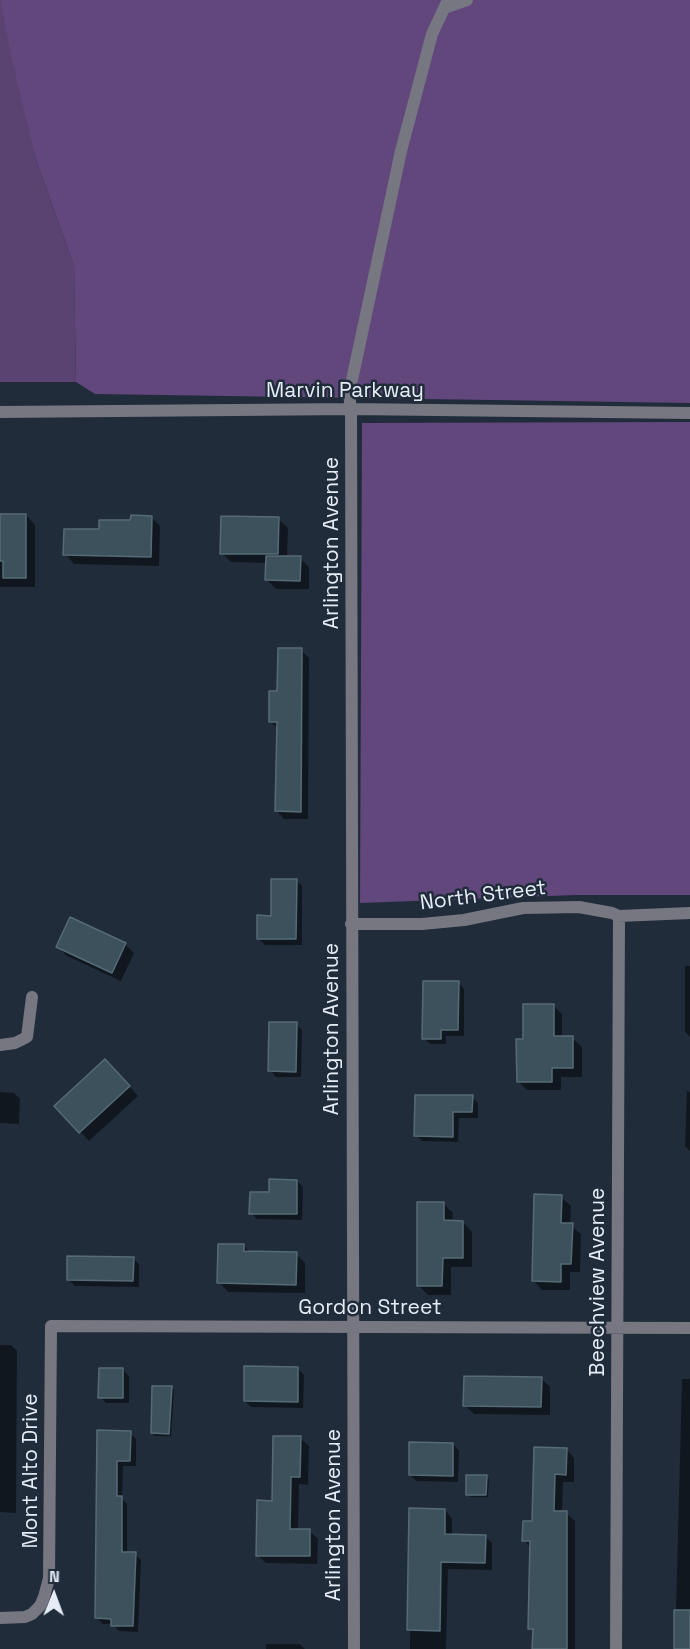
<!DOCTYPE html>
<style>
body{margin:0}
#map{position:relative;width:690px;height:1649px;overflow:hidden;background:#212c3b;font-family:"Space Grotesk",sans-serif}
canvas{display:block}
.north{position:absolute;left:24px;top:1565px;width:60px;height:60px;-webkit-text-stroke:4px #212c3b;paint-order:stroke;rotate:1deg;font-size:16px;font-weight:700;line-height:24px;text-align:center;color:#e5ecf6}
.north::after{content:'';display:block;margin:auto;width:21px;height:27px;background:#e5ecf6;clip-path:polygon(50% 0,100% 100%,50% 72%,0 100%)}
</style>
<div id="map">
<canvas width="690" height="1649"></canvas>
<div class="north">N</div>
</div>
<script>
const ctx = document.querySelector('canvas').getContext('2d');
ctx.lineJoin = 'round';
function paint(path, color) {
  ctx.fillStyle = color;
  ctx.fill(path, 'evenodd');
}
function shape(rows) {
  const path = new Path2D();
  for (const r of rows) {
    path.moveTo(r[0], r[1]);
    for (let i = 2; i < r.length; i += 2) path.lineTo(r[i], r[i + 1]);
  }
  return path;
}
function stroke(path, color, width, dash) {
  ctx.strokeStyle = color;
  ctx.lineWidth = width;
  ctx.lineCap = dash ? 'butt' : 'round';
  ctx.setLineDash(dash || []);
  ctx.stroke(path);
}
function label(font, color, halo, rows, align = 'center') {
  ctx.font = font + ' "Space Grotesk",sans-serif';
  ctx.lineWidth = 5;
  ctx.setLineDash([]);
  ctx.textBaseline = 'middle';
  ctx.strokeStyle = halo;
  ctx.fillStyle = color;
  for (const [text, x, y, turn = 0] of rows) {
    ctx.save();
    ctx.translate(x, y);
    ctx.rotate((+turn || 0) * Math.PI / 180);
    ctx.textAlign = isNaN(turn) ? turn : align;
    if (halo) ctx.strokeText(text, 0, 0);
    ctx.fillText(text, 0, 0);
    ctx.restore();
  }
}
paint(shape([
 [0,0,35,157,74,266,76,382,0,382]
]), '#5a4371');
paint(shape([
 [0,0,690,0,690,403,95,394,76,382,74,266,35,157,13,64],
 [690,422,690,895,576,895,360,903,362,423]
]), '#62477d');
paint(shape([
 [0,515,26,515,35,525,35,587,0,587],
 [151,517,160,526,159,566,74,564,65,554,100,531],
 [278,519,288,528,287,558,300,558,309,567,309,589,276,589,267,580,267,563,231,562,222,553],
 [301,650,309,658,308,819,284,819,277,811,278,729,270,721,279,692],
 [296,880,302,886,302,945,265,945,259,939],
 [125,944,134,953,121,981,67,956,58,947],
 [685,966,690,966,690,1052,690,1037,685,1032],
 [458,982,464,989,464,1036,446,1036,446,1044,430,1044,424,1038],
 [553,1005,562,1014,562,1038,572,1038,582,1047,582,1077,561,1077,561,1090,527,1090,518,1081,525,1041],
 [296,1024,302,1030,301,1077,276,1077,270,1070],
 [114,1070,138,1096,89,1141,56,1106],
 [687,1091,690,1092,690,1151,685,1146],
 [0,1092,14,1093,20,1099,19,1124,0,1123],
 [472,1097,478,1103,478,1118,459,1118,458,1142,422,1141,416,1135],
 [297,1181,303,1187,302,1220,257,1219,251,1213,271,1194],
 [561,1197,571,1206,570,1225,581,1234,580,1272,570,1272,570,1290,542,1290,533,1280],
 [443,1203,453,1213,452,1222,463,1222,472,1232,472,1267,451,1267,451,1295,428,1295,418,1285],
 [243,1245,251,1253,296,1254,305,1263,305,1293,228,1292,219,1282],
 [133,1258,139,1264,139,1287,75,1286,68,1279],
 [0,1345,11,1345,17,1351,16,1513,0,1512],
 [298,1369,304,1375,303,1408,251,1407,245,1401],
 [123,1370,129,1376,129,1403,106,1403,100,1397],
 [541,1378,550,1387,550,1415,474,1414,465,1405],
 [682,1379,690,1379,690,1649,675,1649],
 [171,1388,174,1390,171,1436,155,1436,153,1433],
 [99,1432,130,1433,136,1439,136,1466,123,1466,122,1499,127,1504,127,1554,135,1554,141,1560,138,1632,119,1631,113,1624,103,1624,97,1618],
 [300,1438,309,1446,308,1485,299,1484,298,1531,310,1531,318,1539,317,1564,266,1563,257,1555,274,1502],
 [453,1444,459,1451,458,1482,416,1481,410,1475],
 [535,1449,566,1449,574,1458,574,1482,563,1482,562,1513,566,1513,575,1521,575,1649,534,1649,534,1632,530,1628,531,1548,524,1540,534,1523],
 [486,1477,489,1479,488,1497,470,1497,467,1494],
 [411,1510,445,1510,452,1518,452,1535,485,1536,492,1543,492,1570,448,1569,446,1649,410,1649],
 [266,1644,300,1644,305,1649,266,1649]
]), '#0007');
const building = shape([
 [0,514,26,514,26,578,3,578,3,561,0,561,0,514],
 [131,515,152,516,151,557,63,555,64,529,99,529,99,520,130,520,131,515],
 [221,516,279,517,278,554,220,554,221,516],
 [266,556,301,556,300,581,265,580,266,556],
 [278,648,302,648,301,812,275,811,277,722,269,722,269,691,277,691,278,648],
 [271,879,297,879,296,939,257,939,257,915,271,916,271,879],
 [70,917,126,943,112,973,56,947,70,917],
 [423,981,459,981,458,1030,441,1030,441,1039,422,1039,423,981],
 [523,1004,554,1004,554,1036,573,1036,573,1068,552,1068,552,1082,517,1082,516,1039,523,1039,523,1004],
 [269,1022,297,1022,296,1072,268,1071,269,1022],
 [105,1059,130,1086,79,1133,54,1106,105,1059],
 [415,1095,473,1095,472,1112,453,1112,453,1137,414,1136,415,1095],
 [269,1179,297,1180,297,1214,249,1214,250,1192,269,1192,269,1179],
 [534,1194,562,1195,561,1223,573,1223,571,1264,561,1264,561,1282,532,1281,534,1194],
 [417,1202,444,1202,444,1220,463,1221,463,1258,443,1258,442,1286,417,1286,417,1202],
 [218,1244,244,1244,244,1251,297,1252,296,1285,217,1283,218,1244],
 [67,1256,134,1257,133,1281,67,1280,67,1256],
 [244,1366,298,1367,298,1402,244,1401,244,1366],
 [99,1368,123,1368,123,1398,98,1398,99,1368],
 [464,1376,542,1377,541,1407,463,1406,464,1376],
 [152,1386,172,1386,169,1434,151,1433,152,1386],
 [97,1430,131,1431,130,1461,117,1461,117,1496,122,1496,122,1552,136,1552,133,1626,111,1626,111,1619,95,1618,97,1430],
 [273,1436,301,1436,300,1477,291,1477,290,1529,310,1529,310,1556,256,1556,257,1500,272,1501,273,1436],
 [409,1442,453,1443,453,1476,409,1475,409,1442],
 [534,1447,567,1448,566,1475,555,1474,554,1511,567,1511,567,1649,532,1649,533,1629,528,1629,530,1541,522,1541,523,1521,532,1521,534,1447],
 [466,1475,487,1475,486,1495,466,1495,466,1475],
 [409,1508,445,1509,445,1534,486,1535,485,1563,441,1562,440,1631,407,1630,409,1508],
 [674,1610,690,1610,690,1649,674,1649,674,1610]
]);
paint(building, '#3c515b');
stroke(building, '#556b76', 1.5);
stroke(shape([
 [444,8,467,0],
 [0,412,351,409,690,413],
 [351,924,422,924,464,920,523,908,579,907,612,913,619,916,690,913],
 [0,1045,15,1043,27,1037,32,997],
 [0,1618,25,1617,32,1614,40,1606,44,1597,49,1578,51,1326,690,1328],
 [354,1649,351,409,349,394,401,151,432,34,448,0],
 [616,1649,619,916]
]), '#767780', 12);
label('21px', '#e5ecf6', '#212c3b', [
 ["Marvin Parkway",345,391],
 ["Arlington Avenue",332,543,-90],
 ["North Street",483,896,-7],
 ["Arlington Avenue",332,1029,-90],
 ["Beechview Avenue",598,1282,-90],
 ["Gordon Street",370,1308],
 ["Mont Alto Drive",31,1471,-90],
 ["Arlington Avenue",334,1515,-90]
]);
</script>
